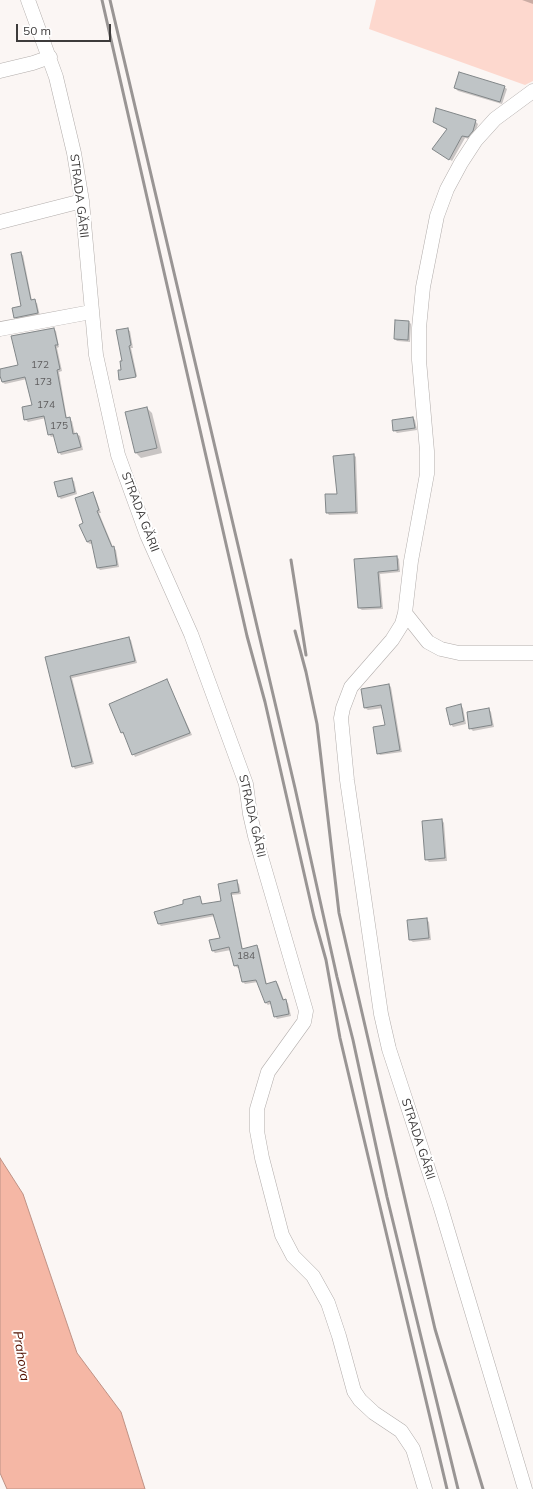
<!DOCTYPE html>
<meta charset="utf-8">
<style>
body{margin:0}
#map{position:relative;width:533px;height:1489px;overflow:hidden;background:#fbf6f4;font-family:Mulish,sans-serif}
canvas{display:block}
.scale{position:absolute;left:16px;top:24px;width:95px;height:18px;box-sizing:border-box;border:2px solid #3d3b3b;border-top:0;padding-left:5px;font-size:12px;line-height:14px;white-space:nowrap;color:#3d3b3b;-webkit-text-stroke:3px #fff;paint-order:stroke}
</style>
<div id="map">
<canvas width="533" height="1489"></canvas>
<div class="scale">50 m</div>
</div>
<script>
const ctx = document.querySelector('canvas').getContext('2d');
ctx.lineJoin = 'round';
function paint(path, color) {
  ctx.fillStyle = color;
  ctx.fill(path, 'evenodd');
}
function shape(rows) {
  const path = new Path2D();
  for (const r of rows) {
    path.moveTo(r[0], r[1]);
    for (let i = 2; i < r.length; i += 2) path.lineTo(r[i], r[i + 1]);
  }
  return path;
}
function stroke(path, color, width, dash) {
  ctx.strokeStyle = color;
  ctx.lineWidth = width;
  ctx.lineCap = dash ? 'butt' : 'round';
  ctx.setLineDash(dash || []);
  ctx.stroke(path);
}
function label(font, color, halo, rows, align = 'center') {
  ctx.font = font + ' Mulish,sans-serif';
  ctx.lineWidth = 4;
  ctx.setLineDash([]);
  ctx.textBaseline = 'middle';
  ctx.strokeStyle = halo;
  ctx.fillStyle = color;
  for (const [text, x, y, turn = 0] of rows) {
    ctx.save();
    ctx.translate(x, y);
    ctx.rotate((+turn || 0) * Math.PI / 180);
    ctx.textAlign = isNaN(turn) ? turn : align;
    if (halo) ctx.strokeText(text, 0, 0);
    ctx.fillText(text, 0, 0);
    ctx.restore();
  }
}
paint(shape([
 [376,0,533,0,533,81,525,85,369,29]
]), '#fdd8ce');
const water = shape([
 [0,1158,23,1194,77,1353,121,1412,145,1489,7,1489,0,1473,0,1158]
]);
paint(water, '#f5b7a5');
stroke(water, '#be9285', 1);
paint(shape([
 [522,0,533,0,533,4],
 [504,87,507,89,502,104,458,91,455,88],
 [475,121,478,124,475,133,470,139,465,138,452,161,436,151,448,130,434,122],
 [20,253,23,255,32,301,37,303,40,316,18,320,15,317,22,307],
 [409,322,411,324,410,342,397,341,395,339],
 [54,329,56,331,59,347,57,348,62,371,59,372,67,419,72,421,75,434,77,434,80,436,83,450,61,455,59,452,55,436,51,437,49,434,46,418,28,422,25,419,33,406,27,379,5,384,2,382,0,370,19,366],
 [127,329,130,331,133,348,131,348,137,376,121,380],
 [147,408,152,413,162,453,141,458,136,453],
 [413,418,415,420,417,430,397,433,394,430],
 [354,455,356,457,358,514,329,515,327,512,339,495],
 [71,479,74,481,77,494,61,499,58,496],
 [93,494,95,496,101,513,99,513,113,547,116,550,119,567,100,570,98,568,93,543,90,544,87,542,85,524],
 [397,557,399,559,400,572,380,574,383,609,362,610,359,608,355,560],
 [129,638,131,640,137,663,72,678,94,764,75,769,73,766,46,657],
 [167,680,192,735,135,757,125,735,122,733],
 [389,685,391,687,402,752,380,755,378,753,386,726,383,708,368,710,365,708,362,690],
 [460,705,463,708,466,724,453,727,451,724],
 [489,709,491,712,494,727,473,731,470,728],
 [442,820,444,823,447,861,429,862,426,859],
 [237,882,239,884,241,894,232,895,243,950,257,946,259,949,267,985,276,982,278,984,284,1000,288,1003,291,1016,277,1019,275,1016,272,1003,268,1005,265,1002,258,982,245,984,243,982,240,968,238,968,235,966,231,950,215,953,213,951,211,941,221,939,215,916,161,926,159,924,185,904,199,897,203,905,222,902],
 [426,919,429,922,431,940,413,942,410,940]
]), '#0003');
const building = shape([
 [459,72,505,86,500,102,454,88,459,72],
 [436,108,476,120,473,131,468,137,462,136,449,160,432,149,447,129,433,122,436,108],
 [21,252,31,300,35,299,38,313,14,318,12,308,21,306,11,254,21,252],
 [395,320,409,321,408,340,394,339,395,320],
 [54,328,58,345,55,345,60,369,57,370,66,418,70,417,73,434,77,433,81,447,58,453,53,434,48,435,44,416,24,420,22,407,32,405,25,377,2,382,0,376,0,369,18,365,11,336,54,328],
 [128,328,131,345,129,346,136,377,119,380,118,370,121,370,120,361,122,361,116,330,128,328],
 [147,407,157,448,135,453,125,412,147,407],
 [413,417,415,428,393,431,392,420,413,417],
 [354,454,356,512,326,513,325,494,337,494,333,456,354,454],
 [72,478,75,492,58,497,54,482,72,478],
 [93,492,99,510,97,511,112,547,114,546,117,565,97,568,91,540,87,542,79,525,83,523,75,498,93,492],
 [397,556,398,570,378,572,381,607,358,608,354,559,397,556],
 [129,637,135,661,70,676,92,762,72,767,45,657,129,637],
 [167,679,190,733,132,755,123,732,121,733,109,704,167,679],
 [389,684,400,750,377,754,373,727,385,725,381,705,364,708,361,689,389,684],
 [461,704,464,721,450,725,446,708,461,704],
 [489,708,492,725,469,729,467,712,489,708],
 [442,819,445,858,425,860,422,821,442,819],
 [237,880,239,892,231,893,242,949,257,945,266,984,276,981,283,1000,286,999,289,1014,274,1017,270,1001,265,1003,256,980,242,982,238,965,234,966,229,947,212,951,209,940,220,938,213,914,158,924,154,912,183,904,183,900,200,896,202,904,221,901,218,884,237,880],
 [427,918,429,938,409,940,407,920,427,918]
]);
paint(building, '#bfc4c6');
stroke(building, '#818688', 1);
const minor = shape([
 [28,0,56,77,74,153,82,201,96,355,118,455,147,535,191,634,246,784,250,814,255,836,306,1011,304,1022,268,1072,257,1109,257,1131,262,1158,282,1235,293,1256,313,1276,328,1303,339,1336,354,1391,360,1400,374,1413,401,1431,413,1449,425,1489],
 [0,71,33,63,50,57],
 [0,222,82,201],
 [0,329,91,312],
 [405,613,428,642,441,649,459,653,533,653],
 [525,1489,440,1205,389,1049,381,1014,347,780,341,718,343,708,351,687,392,640,402,624,405,613,411,561,427,474,427,451,419,360,419,328,423,287,437,216,447,189,461,163,476,140,495,119,533,91]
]);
stroke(minor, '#b2adab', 15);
stroke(minor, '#fff', 14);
stroke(shape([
 [102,0,247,636,265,702,314,917,326,960,340,1038,447,1489],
 [110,0,295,788,337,977,353,1040,387,1197,458,1489],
 [291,560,306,655],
 [295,631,306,672,317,724,339,913,435,1329,483,1489]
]), '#999594', 3);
label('10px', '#5e5d5e', null, [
 ["172",40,365],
 ["173",43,382],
 ["174",46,405],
 ["175",59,426],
 ["184",246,956]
]);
label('12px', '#3d3b3b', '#fff', [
 ["STRADA GĂRII",79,196,83],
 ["STRADA GĂRII",140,512,69],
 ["STRADA GĂRII",252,816,77],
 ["STRADA GĂRII",418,1139,72]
]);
label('italic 13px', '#531100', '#fff', [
 ["Prahova",21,1356,81]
]);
</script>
